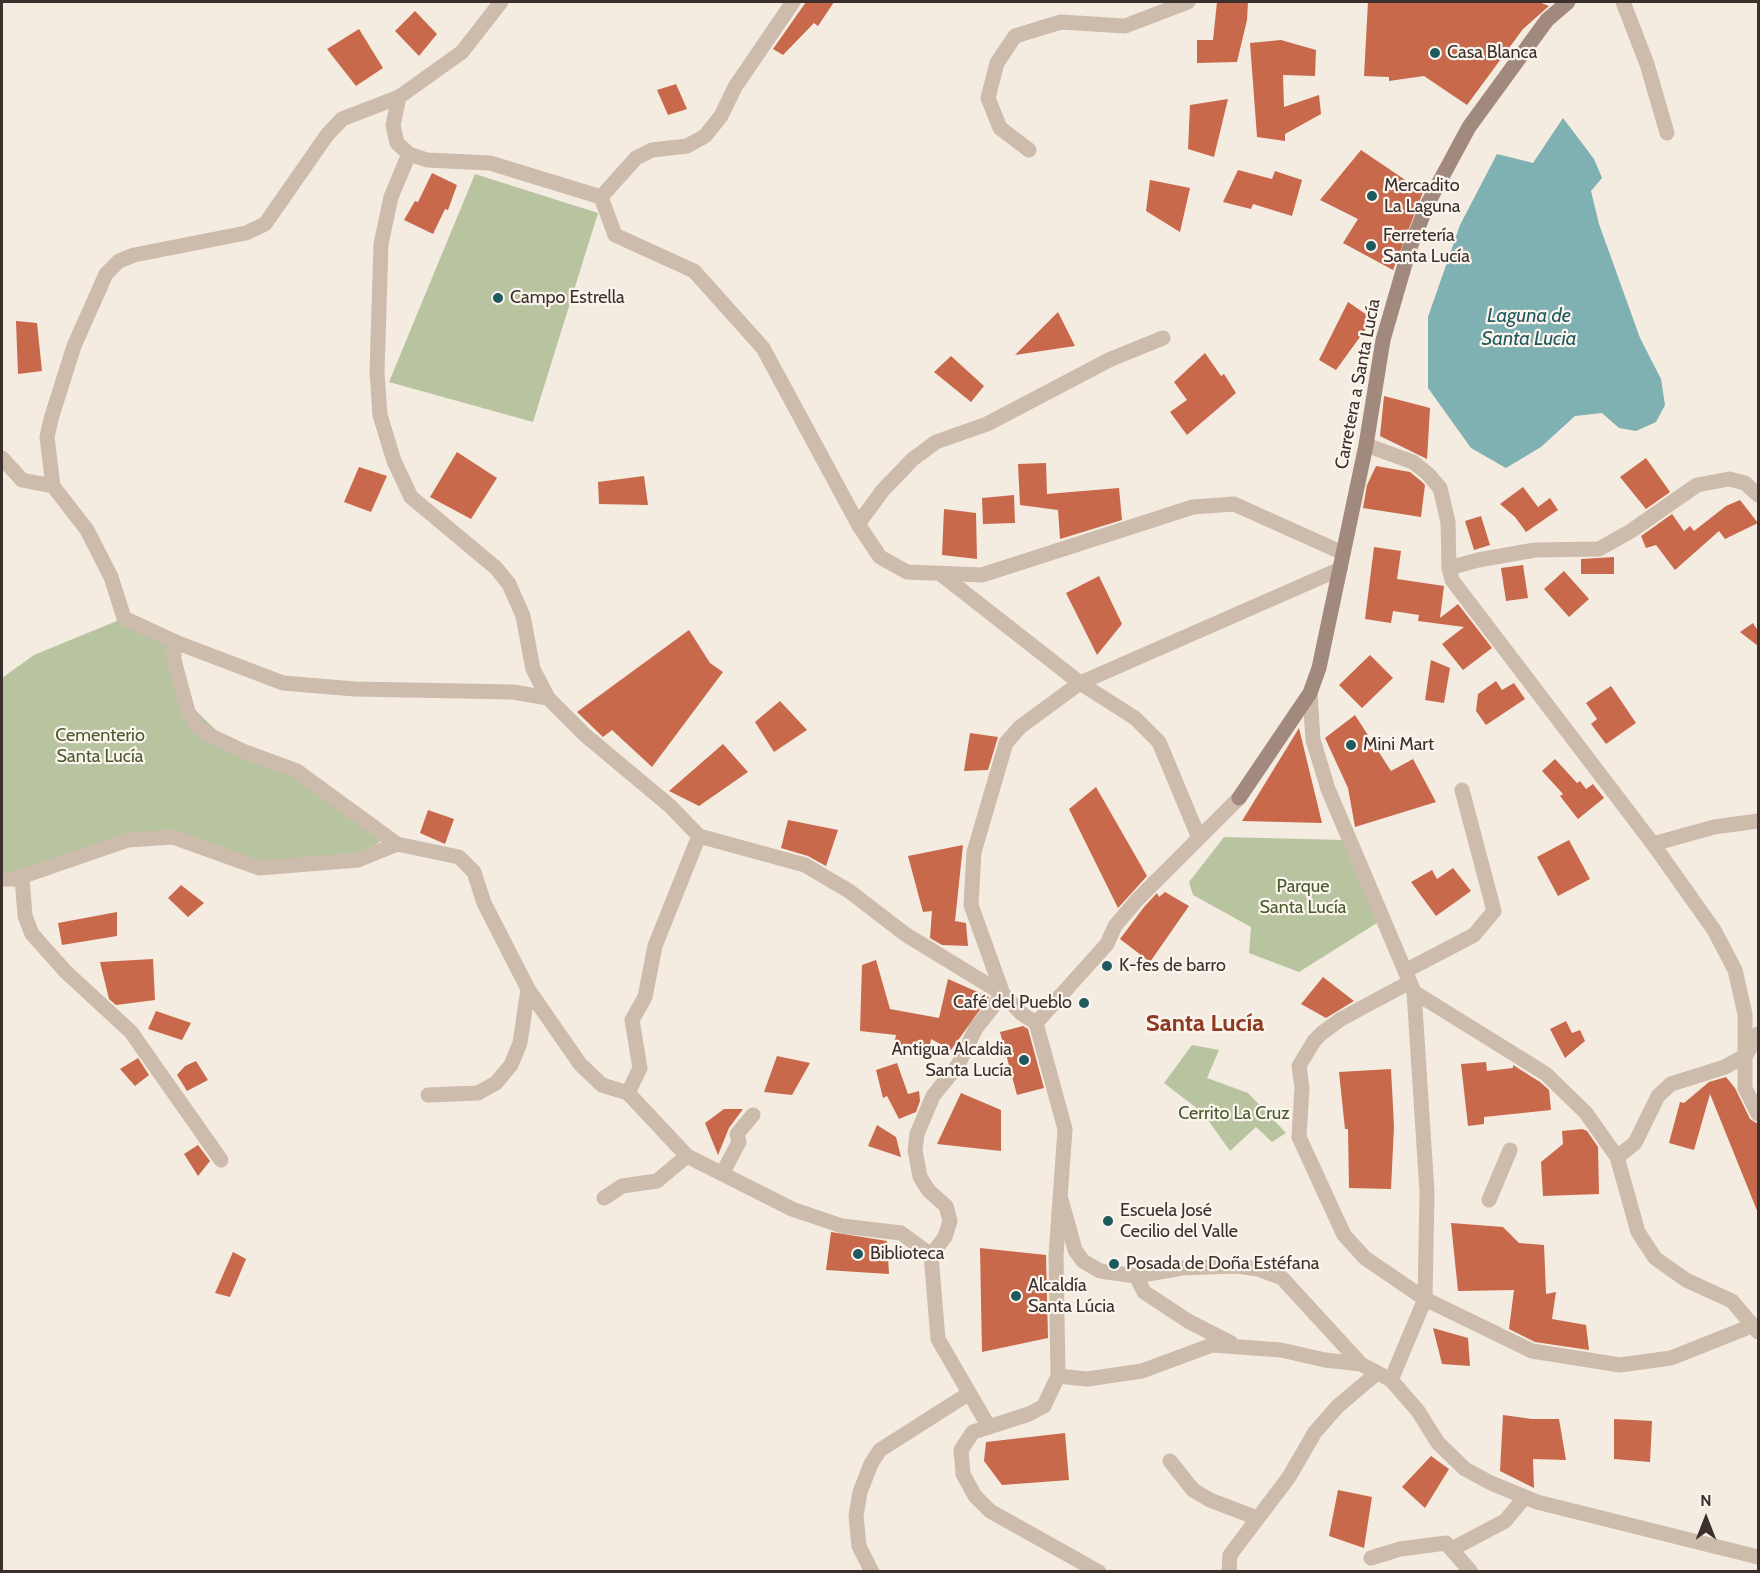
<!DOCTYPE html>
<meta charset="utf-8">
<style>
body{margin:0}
#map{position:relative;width:1760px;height:1573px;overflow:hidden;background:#f4ebe1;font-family:Cabin,sans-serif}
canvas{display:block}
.frame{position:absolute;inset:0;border:3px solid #3b302b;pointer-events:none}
.north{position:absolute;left:1676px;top:1489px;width:60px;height:60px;-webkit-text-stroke:4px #fbf5ee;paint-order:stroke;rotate:0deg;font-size:16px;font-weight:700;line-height:24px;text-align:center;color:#3b302b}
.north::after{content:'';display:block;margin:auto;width:21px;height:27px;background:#3b302b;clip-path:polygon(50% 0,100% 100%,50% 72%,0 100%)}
</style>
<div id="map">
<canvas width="1760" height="1573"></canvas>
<div class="frame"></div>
<div class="north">N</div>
</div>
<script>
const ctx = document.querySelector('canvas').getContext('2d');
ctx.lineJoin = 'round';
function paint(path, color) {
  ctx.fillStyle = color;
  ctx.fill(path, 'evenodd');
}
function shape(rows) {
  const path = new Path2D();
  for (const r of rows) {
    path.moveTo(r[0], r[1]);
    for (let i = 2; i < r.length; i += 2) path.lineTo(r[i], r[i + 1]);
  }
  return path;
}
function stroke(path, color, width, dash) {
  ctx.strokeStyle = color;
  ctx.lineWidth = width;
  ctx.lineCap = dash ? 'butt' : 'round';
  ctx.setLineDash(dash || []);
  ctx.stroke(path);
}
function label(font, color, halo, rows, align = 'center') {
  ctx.font = font + ' Cabin,sans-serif';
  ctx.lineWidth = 4.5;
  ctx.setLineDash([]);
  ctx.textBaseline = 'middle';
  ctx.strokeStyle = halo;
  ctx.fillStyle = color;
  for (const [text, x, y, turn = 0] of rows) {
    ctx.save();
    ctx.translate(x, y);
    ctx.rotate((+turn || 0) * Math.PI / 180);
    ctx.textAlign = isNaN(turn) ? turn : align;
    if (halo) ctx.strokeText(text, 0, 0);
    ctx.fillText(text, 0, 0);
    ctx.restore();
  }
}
paint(shape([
 [475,174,598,213,533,422,389,382],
 [124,618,178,643,187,702,228,742,332,789,370,834,385,838,357,858,259,866,173,837,128,840,2,879,2,678,34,655],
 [1224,837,1343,840,1377,923,1299,972,1249,953,1251,927,1193,895,1189,882],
 [1192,1045,1219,1050,1207,1078,1248,1093,1286,1133,1272,1142,1256,1127,1230,1151,1203,1113,1164,1083]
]), '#b8c4a0');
paint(shape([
 [1563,118,1594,159,1602,178,1591,191,1599,224,1640,338,1661,379,1665,405,1656,422,1636,431,1619,428,1602,413,1575,416,1541,447,1506,468,1471,448,1428,388,1428,317,1460,225,1497,154,1533,163]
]), '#7fb0b2');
paint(shape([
 [806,2,834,2,818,26,814,23,783,55,773,49],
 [1217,2,1248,2,1247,20,1237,62,1197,63,1197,40,1213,40],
 [1368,2,1539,2,1549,6,1523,29,1467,105,1424,76,1389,81,1389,77,1364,76],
 [415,11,437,34,419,56,395,31],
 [359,29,383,68,356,86,327,49],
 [1281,40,1316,50,1315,76,1283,75,1284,107,1319,95,1321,114,1285,134,1285,141,1257,137,1250,43],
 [676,84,687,109,668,115,657,90],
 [1228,99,1214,157,1188,149,1190,105],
 [1361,150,1423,192,1393,270,1343,243,1358,219,1320,200],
 [1238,170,1272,179,1275,171,1302,180,1292,216,1253,204,1251,209,1223,202],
 [432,173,457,185,448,210,445,209,433,234,404,220,415,201,418,202],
 [1150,180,1190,188,1180,232,1146,211],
 [1348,302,1373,319,1336,370,1319,360],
 [1058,312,1075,346,1015,355],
 [16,321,37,323,42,371,18,374],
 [1205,353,1221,376,1224,374,1236,393,1187,435,1170,412,1187,400,1174,382],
 [951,356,984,386,971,402,934,372],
 [1384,396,1430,408,1427,459,1380,436],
 [457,452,497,478,471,519,430,497],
 [1646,458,1670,492,1646,509,1620,477],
 [1046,463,1047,494,1119,488,1122,520,1060,539,1058,510,1020,505,1018,464],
 [1376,466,1410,472,1421,481,1425,485,1421,517,1363,508,1367,485],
 [359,467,387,476,371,512,344,502],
 [644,476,648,505,599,504,598,482],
 [1523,487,1538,507,1550,498,1558,510,1526,532,1515,517,1500,504],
 [1014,495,1015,523,983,524,982,498],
 [1740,500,1758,523,1725,539,1719,531,1675,570,1656,545,1646,548,1641,536,1672,514,1684,531,1690,526,1694,531,1726,506],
 [944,509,976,513,977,559,942,555],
 [1481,516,1490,545,1474,550,1465,521],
 [1374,547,1401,551,1397,579,1444,586,1440,618,1458,604,1492,648,1463,670,1442,644,1464,627,1418,621,1419,615,1393,611,1391,623,1365,619],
 [1614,557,1614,574,1581,574,1581,559],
 [1523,565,1528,598,1506,601,1501,568],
 [1564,571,1589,599,1569,617,1544,589],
 [1099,576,1122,624,1097,655,1066,593],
 [1753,623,1758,631,1758,646,1740,632],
 [689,630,710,663,723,672,652,767,612,730,603,737,577,712],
 [1370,655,1393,678,1362,708,1339,685],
 [1431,660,1450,668,1444,703,1425,700],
 [1496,681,1502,690,1514,683,1525,699,1486,725,1476,711,1478,694],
 [1611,686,1636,723,1606,744,1591,724,1597,719,1586,703],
 [780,701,807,730,774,752,755,722],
 [1355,715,1391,771,1413,759,1436,802,1355,827,1348,788,1325,738],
 [1299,728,1322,823,1242,821],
 [970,733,998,737,988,770,964,771],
 [723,744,748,772,699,806,669,791],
 [1555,759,1577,783,1580,781,1586,789,1593,784,1604,798,1578,819,1560,796,1563,794,1542,771],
 [1096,787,1147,876,1118,908,1069,809],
 [428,810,454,819,445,844,420,833],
 [788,820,838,830,826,866,808,856,781,848],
 [1569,840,1590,879,1558,896,1537,857],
 [963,845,955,921,966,923,968,946,942,945,930,938,932,911,923,912,908,856],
 [1453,868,1471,891,1436,916,1411,882,1432,870,1437,879],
 [181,885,204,903,188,917,168,898],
 [1165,892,1189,906,1150,962,1120,939,1144,907,1157,893,1159,897],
 [117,912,117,936,62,945,58,923],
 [153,959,155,1000,116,1005,109,999,100,962],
 [876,960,890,1009,939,1018,948,979,989,997,951,1050,931,1039,928,1056,894,1045,896,1035,860,1031,862,965],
 [1323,977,1354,1001,1326,1018,1301,1004],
 [156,1011,191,1023,182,1040,148,1029],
 [1566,1021,1572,1033,1580,1030,1585,1041,1565,1058,1550,1029],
 [1023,1026,1028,1029,1044,1088,1017,1095,1000,1032],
 [777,1056,810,1063,792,1095,764,1092],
 [138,1058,149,1075,135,1086,120,1069],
 [196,1061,208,1080,187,1091,177,1075,185,1066],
 [1486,1062,1487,1071,1513,1068,1513,1065,1540,1082,1549,1090,1551,1110,1484,1117,1484,1124,1468,1126,1461,1064],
 [897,1063,908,1094,919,1091,920,1101,916,1112,899,1119,887,1096,883,1098,876,1070],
 [1391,1069,1394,1126,1391,1189,1349,1188,1348,1129,1345,1129,1339,1072],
 [1726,1077,1735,1088,1750,1119,1758,1124,1758,1213,1710,1094,1694,1150,1669,1143,1680,1102,1684,1103,1709,1082],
 [961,1093,1001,1110,1001,1151,937,1144],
 [724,1109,743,1109,729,1128,718,1155,705,1123],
 [877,1125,896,1137,901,1157,868,1146],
 [1582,1129,1587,1131,1598,1147,1599,1194,1543,1196,1541,1162,1563,1144,1562,1131],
 [198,1145,210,1161,198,1176,184,1154],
 [1451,1223,1503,1227,1519,1243,1544,1245,1546,1294,1556,1292,1552,1319,1586,1325,1589,1350,1535,1342,1509,1329,1514,1290,1458,1291],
 [831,1232,887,1241,889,1274,826,1270],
 [980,1248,1046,1255,1048,1338,982,1352],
 [233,1252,246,1259,230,1297,215,1293],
 [1433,1328,1468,1338,1470,1366,1442,1364],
 [1503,1415,1532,1419,1559,1419,1566,1460,1533,1459,1534,1488,1500,1471],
 [1614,1419,1652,1421,1650,1462,1614,1459],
 [1065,1433,1069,1480,1002,1485,984,1461,986,1442],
 [1431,1456,1449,1469,1425,1508,1402,1487],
 [1338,1490,1372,1497,1364,1548,1329,1536]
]), '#c8694b');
stroke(shape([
 [1623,2,1647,64,1667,133],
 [399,97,393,125,397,143,409,154,427,160,490,163,601,197,636,158,652,150,687,146,705,136,721,116,735,87,793,2],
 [1029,150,1000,128,988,98,997,63,1015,36,1061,22,1125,26,1188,2],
 [409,154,391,197,381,244,377,372,380,415,394,461,411,497,496,568,509,584,523,616,533,669,548,698],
 [601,197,615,235,694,271,763,348,858,524,880,557,907,572,982,575,1193,507,1234,504,1343,553],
 [1366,445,1413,462,1428,474,1440,488,1448,522,1449,568,1452,580,1653,844,1714,930,1735,970,1745,1014,1745,1088,1758,1114],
 [2,458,22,480,53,486,87,530,111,577,124,618,178,643,283,683,355,689,513,692,548,698,585,735,670,806,699,836,805,865,849,891,905,934,1003,994,1022,1014,1036,1023],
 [53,486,47,437,51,419,74,346,106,274,119,261,134,255,246,233,265,224,327,135,342,119,399,97,462,52,501,2],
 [858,524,883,490,913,459,936,442,987,424,1111,359,1163,338],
 [1449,568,1478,560,1535,550,1599,549,1631,531,1697,485,1729,479,1745,483,1758,495],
 [942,575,1080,683,1135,718,1159,742,1199,838],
 [178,643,174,650,174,660,188,712,196,725,207,734,243,751,297,771,397,844,459,857,474,872,484,903,528,989,580,1064,602,1085,628,1093,687,1156,792,1209,842,1226,901,1233,931,1255],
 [1310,693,1313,740,1328,789,1414,992,1427,1192,1425,1299,1391,1380],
 [1653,844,1714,827,1758,821],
 [22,876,25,916,32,934,66,972,131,1032,221,1160],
 [2,879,15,879,128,840,173,837,259,868,358,860,397,844],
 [1405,971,1474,935,1494,911,1462,790],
 [1410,982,1341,1019,1322,1033,1314,1041,1299,1066,1302,1088,1299,1137,1344,1235,1365,1258,1425,1299,1532,1351,1620,1365,1671,1358,1754,1325],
 [1414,992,1546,1074,1586,1113,1617,1157,1638,1232,1655,1258,1686,1280,1732,1301,1758,1332],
 [628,1093,640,1068,632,1020,645,997,655,946,699,836],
 [428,1095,478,1093,496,1083,511,1065,520,1043,528,989],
 [1617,1157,1635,1143,1658,1096,1671,1084,1725,1067,1746,1055,1758,1034],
 [722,1174,739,1142,737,1134,753,1115],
 [604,1198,622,1186,657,1181,687,1156],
 [1061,1199,1075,1250,1083,1261,1100,1271,1136,1276,1182,1268,1237,1266,1258,1269,1282,1278,1361,1364,1391,1380,1418,1411,1438,1443,1465,1469,1491,1483,1537,1502,1758,1557],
 [1489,1200,1510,1150],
 [1136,1276,1144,1292,1188,1321,1231,1343],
 [1058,1376,1087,1379,1142,1371,1212,1345,1281,1350,1325,1360,1361,1364],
 [989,1427,938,1339,931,1255,945,1237,950,1221,946,1206,929,1191,920,1177,915,1150,917,1134,933,1096,958,1065,976,1028,1003,994,971,905,974,852,1006,743,1020,727,1080,683,1340,569],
 [1170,1461,1193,1490,1210,1500,1257,1518],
 [1452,1549,1505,1521,1525,1497],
 [1371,1558,1400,1549,1446,1543,1471,1572],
 [872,1572,859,1546,856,1516,860,1492,871,1464,880,1450,968,1394],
 [1229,1572,1230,1555,1289,1477,1315,1432,1338,1406,1377,1373]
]), '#cdbbac', 15);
stroke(shape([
 [1099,1572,990,1511,975,1496,963,1474,961,1450,973,1432,1029,1414,1044,1406,1058,1376,1056,1255,1065,1129,1036,1023,1107,944,1115,926,1137,900,1239,798]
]), '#cdbbac', 15);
stroke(shape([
 [1239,798,1310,693,1319,668,1366,445,1383,340,1409,250,1428,203,1469,127,1547,20,1568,2]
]), '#a18a7d', 15);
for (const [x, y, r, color] of [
 [1435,53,6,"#1f5a5e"],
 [1372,196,6,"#1f5a5e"],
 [1371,246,6,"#1f5a5e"],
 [498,298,6,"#1f5a5e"],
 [1351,745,6,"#1f5a5e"],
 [1107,966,6,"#1f5a5e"],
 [1084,1003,6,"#1f5a5e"],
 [1024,1060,6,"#1f5a5e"],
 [1108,1221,6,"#1f5a5e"],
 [858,1254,6,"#1f5a5e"],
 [1114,1264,6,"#1f5a5e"],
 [1016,1296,6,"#1f5a5e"]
]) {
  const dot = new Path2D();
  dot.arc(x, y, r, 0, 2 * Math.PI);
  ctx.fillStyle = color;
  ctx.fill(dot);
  stroke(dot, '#fbf5ee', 2);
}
label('18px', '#3b302b', '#fbf5ee', [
 ["Casa Blanca",1447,53],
 ["Mercadito",1384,186],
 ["La Laguna",1384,207],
 ["Ferretería",1383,236],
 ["Santa Lucía",1383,257],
 ["Campo Estrella",510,298],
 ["Mini Mart",1363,745],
 ["K-fes de barro",1119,966],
 ["Café del Pueblo",1072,1003,"right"],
 ["Antigua Alcaldia",1012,1050,"right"],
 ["Santa Lucía",1012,1071,"right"],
 ["Escuela José",1120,1211],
 ["Cecilio del Valle",1120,1232],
 ["Biblioteca",870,1254],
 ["Posada de Doña Estéfana",1126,1264],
 ["Alcaldía",1028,1286],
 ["Santa Lúcia",1028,1307]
], 'left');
label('18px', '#3b302b', '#fbf5ee', [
 ["Carretera a Santa Lucía",1358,384,-79]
]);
label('18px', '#4a5a2e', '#fbf5ee', [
 ["Cementerio",100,736],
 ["Santa Lucía",100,757],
 ["Parque",1303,887],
 ["Santa Lucía",1303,908],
 ["Cerrito La Cruz",1234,1114]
]);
label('italic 20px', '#1f5a5e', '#fbf5ee', [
 ["Laguna de",1529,316],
 ["Santa Lucia",1529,339]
]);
label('bold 24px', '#8c3b22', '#fbf5ee', [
 ["Santa Lucía",1205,1024]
]);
</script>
